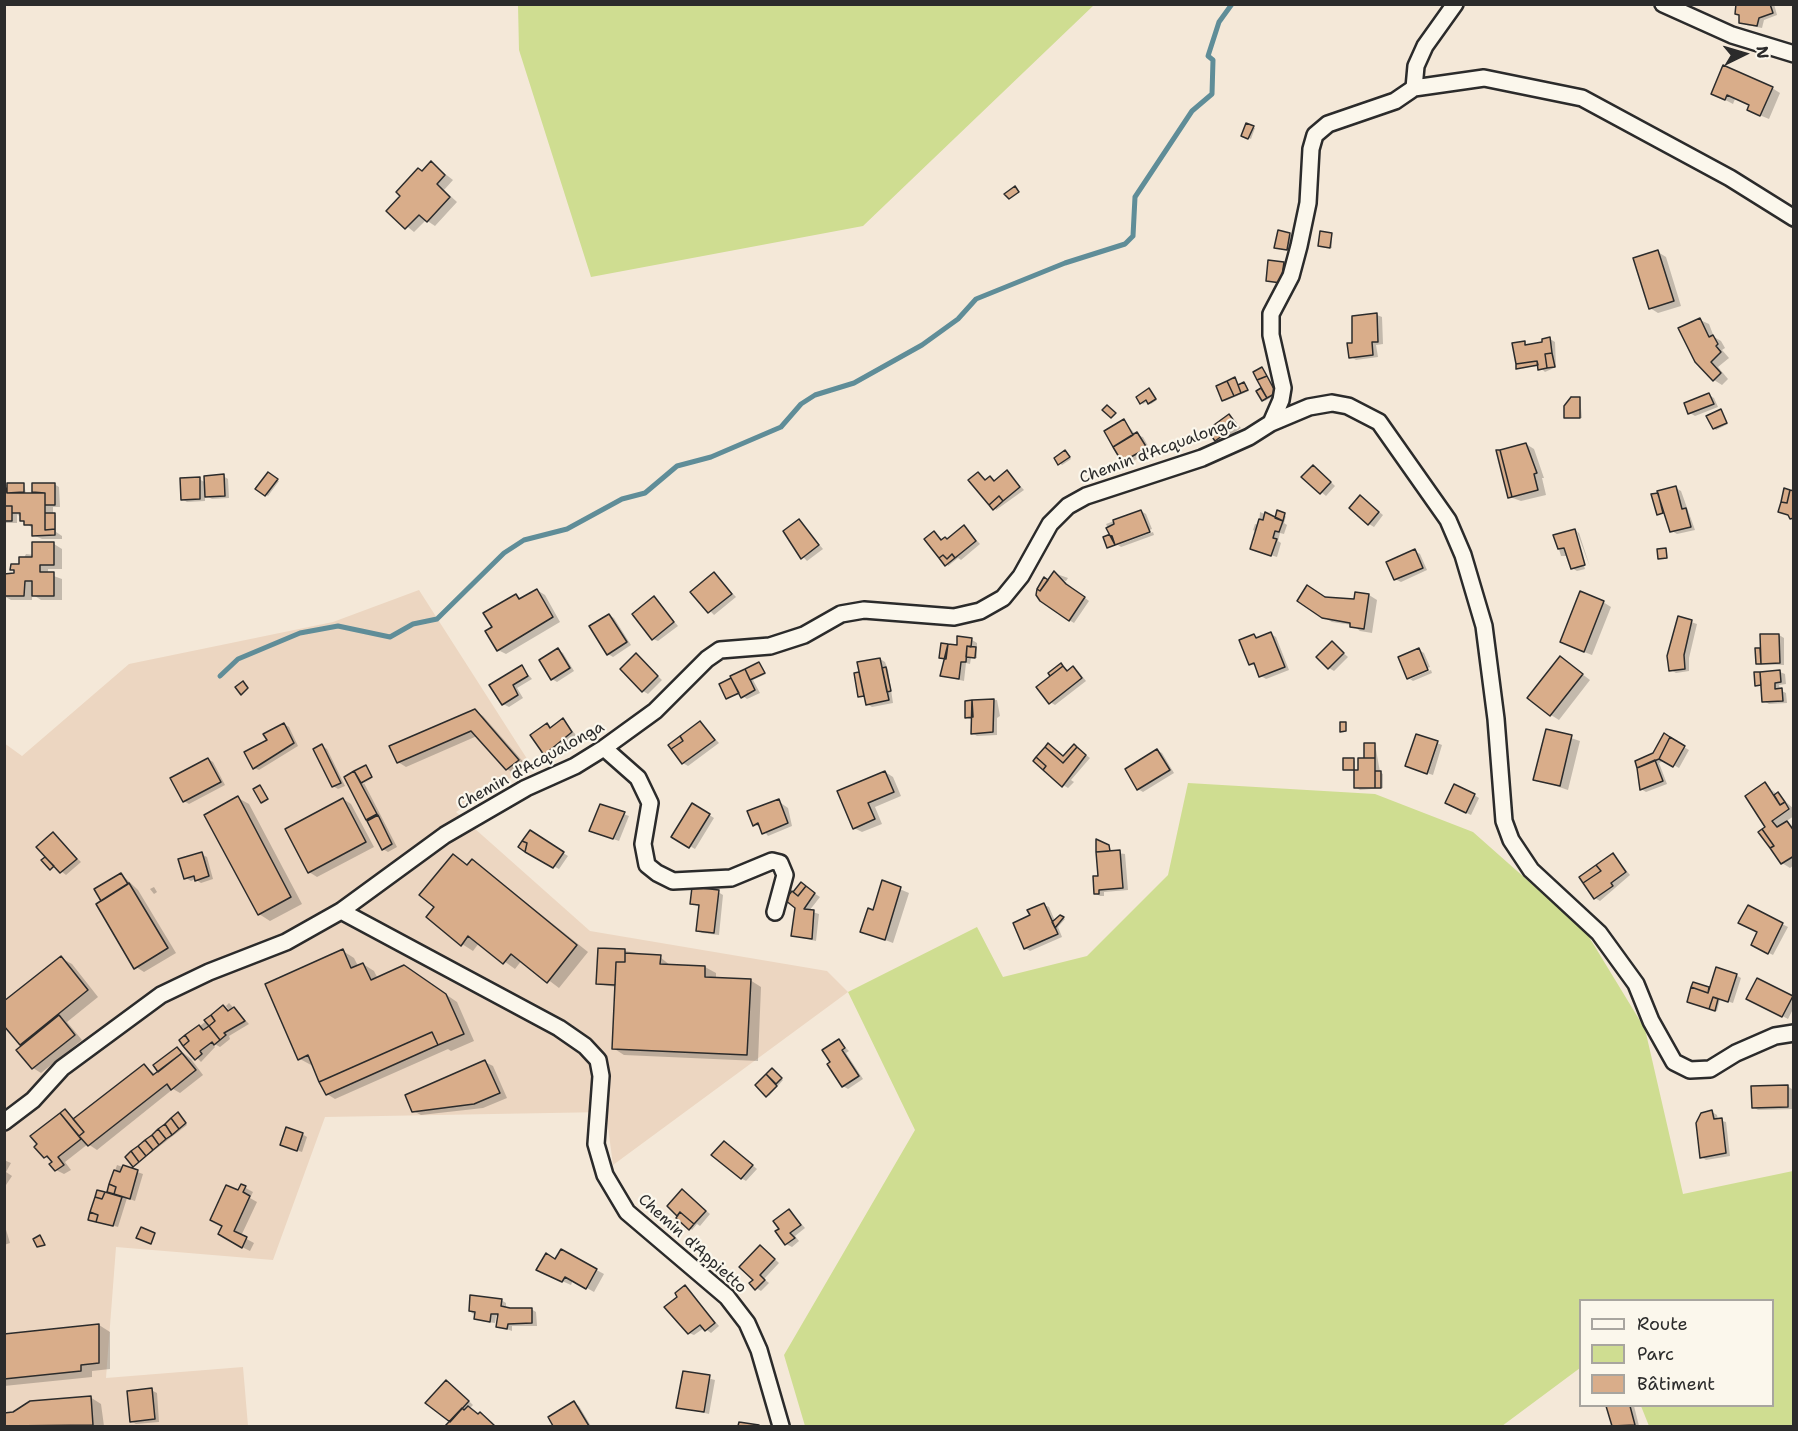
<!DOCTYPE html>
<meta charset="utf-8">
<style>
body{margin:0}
#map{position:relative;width:1798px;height:1431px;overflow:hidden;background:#f4e8d8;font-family:"Shantell Sans",sans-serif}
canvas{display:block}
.frame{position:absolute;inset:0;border:6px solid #2b2b2b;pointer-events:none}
.legend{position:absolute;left:1579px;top:1299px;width:195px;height:108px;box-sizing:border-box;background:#fbf7ec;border:2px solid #a8a59f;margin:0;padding:8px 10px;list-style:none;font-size:18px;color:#2b2b2b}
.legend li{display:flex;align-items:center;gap:12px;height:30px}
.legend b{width:30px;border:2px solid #a8a59f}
.north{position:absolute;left:1714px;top:24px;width:60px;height:60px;-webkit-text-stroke:4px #fbf7ec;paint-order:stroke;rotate:85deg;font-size:16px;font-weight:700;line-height:24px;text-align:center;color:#2b2b2b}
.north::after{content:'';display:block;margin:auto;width:21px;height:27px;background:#2b2b2b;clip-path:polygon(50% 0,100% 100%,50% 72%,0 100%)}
</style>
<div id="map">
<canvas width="1798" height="1431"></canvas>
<div class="frame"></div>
<ul class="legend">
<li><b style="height:8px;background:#fbf7ec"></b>Route</li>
<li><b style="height:16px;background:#cfdd91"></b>Parc</li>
<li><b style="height:16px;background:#d9ad8a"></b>Bâtiment</li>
</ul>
<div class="north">N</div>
</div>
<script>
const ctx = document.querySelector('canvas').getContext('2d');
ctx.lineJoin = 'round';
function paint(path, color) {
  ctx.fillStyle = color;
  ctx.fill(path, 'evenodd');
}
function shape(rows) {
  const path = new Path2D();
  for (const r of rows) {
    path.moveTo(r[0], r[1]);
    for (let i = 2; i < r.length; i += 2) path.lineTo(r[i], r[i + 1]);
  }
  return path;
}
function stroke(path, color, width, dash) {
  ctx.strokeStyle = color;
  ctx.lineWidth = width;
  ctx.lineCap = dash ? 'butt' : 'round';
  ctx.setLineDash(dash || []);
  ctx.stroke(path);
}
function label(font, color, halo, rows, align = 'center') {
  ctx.font = font + ' "Shantell Sans",sans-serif';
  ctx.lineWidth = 4.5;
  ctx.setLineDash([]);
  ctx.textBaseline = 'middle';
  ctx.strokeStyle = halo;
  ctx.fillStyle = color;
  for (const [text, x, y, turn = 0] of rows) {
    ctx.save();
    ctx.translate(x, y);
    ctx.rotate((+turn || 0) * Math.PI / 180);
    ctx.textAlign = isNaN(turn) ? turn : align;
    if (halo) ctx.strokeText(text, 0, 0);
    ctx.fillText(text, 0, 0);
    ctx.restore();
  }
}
paint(shape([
 [419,590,531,765,456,812,590,931,827,971,848,992,613,1165,606,1112,325,1117,273,1260,116,1247,106,1378,243,1367,248,1426,5,1426,4,743,22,756,129,664,333,622]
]), '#ecd6c1');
paint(shape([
 [518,5,518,4,1094,5,863,226,591,277,519,50],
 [1188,783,1375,794,1473,832,1586,932,1645,1029,1683,1194,1793,1171,1793,1426,1649,1426,1641,1406,1772,1406,1772,1300,1580,1300,1580,1368,1502,1426,805,1426,784,1355,915,1130,848,992,977,927,1003,977,1087,956,1168,875]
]), '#cfdd91');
paint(shape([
 [1738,4,1774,4,1777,15,1764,20,1762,28,1746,25,1741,22],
 [1772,88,1780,93,1769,119,1757,114,1751,105,1735,99,1733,104,1712,93],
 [1247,125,1255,128,1251,139,1242,135],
 [431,163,453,180,444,190,457,202,435,226,426,220,414,232,388,211],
 [1279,232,1292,235,1289,250,1278,248],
 [1332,234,1332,248,1321,247],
 [1658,252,1666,257,1681,306,1658,313,1650,308],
 [1284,263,1289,266,1286,285,1267,280],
 [1377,315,1382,317,1383,344,1376,345,1378,357,1356,360,1351,357,1353,344,1352,331],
 [1700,320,1709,324,1714,337,1721,341,1725,348,1722,350,1729,358,1718,367,1728,379,1722,385,1714,380],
 [1550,339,1555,342,1556,367,1545,372,1539,366,1518,368,1524,343,1530,346,1544,343],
 [1262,369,1277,394,1265,401,1258,391,1264,389],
 [1235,379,1239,386,1246,385,1249,391,1225,401,1223,400],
 [1149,390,1157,400,1151,404,1148,401,1143,404,1141,403],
 [1709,395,1714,398,1718,407,1695,416,1690,413],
 [1580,398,1582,418,1566,418],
 [1721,411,1728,424,1716,430,1714,428],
 [1229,415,1241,428,1221,442,1216,440],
 [1124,421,1136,435,1143,437,1151,451,1128,464,1123,461],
 [1526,444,1534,449,1544,478,1542,478,1546,495,1521,501,1510,497],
 [1067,453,1071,459,1062,465,1056,459],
 [1318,470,1335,486,1326,496,1304,477],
 [1007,472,1024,490,996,510,978,474,987,481,990,478,996,481],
 [268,474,279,481,268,496,257,488],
 [223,476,228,479,229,498,212,499,205,495,205,501,187,502,182,499,199,479,206,483],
 [24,484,26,494,38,494,34,492,54,484,59,487,60,507,53,507,53,514,56,515,56,532,62,536,62,539,42,539,33,535,33,529,17,514,17,523,4,523,4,485],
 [1676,488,1681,491,1695,530,1677,534,1672,531,1666,514,1658,514,1658,495],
 [1360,497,1383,515,1374,527,1369,524],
 [1141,511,1146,514,1152,529,1108,546,1113,537,1106,524],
 [1260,512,1276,519,1286,516,1284,523,1287,525,1284,534,1280,533,1278,541,1281,543,1277,557,1257,551,1257,532,1253,530,1255,524,1259,525],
 [799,521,823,549,807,561,791,544],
 [964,527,980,544,961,560,958,558,948,566,934,533,943,540,948,540],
 [1574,530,1579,533,1590,567,1577,532,1574,532,1585,569,1577,571,1572,568,1568,556,1561,556,1555,536],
 [1153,532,1154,535,1121,547,1118,545],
 [33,544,54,544,62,549,62,569,48,569,48,574,62,579,62,600,41,600,32,594,32,600,11,600,4,596,26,554,34,555],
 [1415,551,1420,554,1427,570,1401,582,1395,579],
 [1054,573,1068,578,1066,581,1063,580,1089,601,1074,623,1069,620,1049,582],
 [714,574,736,597,714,615,692,592],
 [537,590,545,595,560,622,506,654,498,650,494,628,516,596,522,599],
 [1356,593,1369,595,1377,600,1372,633,1360,631,1352,625,1332,622,1323,617,1326,598,1355,600],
 [654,598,678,626,658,641,653,639],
 [1603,602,1611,607,1592,655,1569,646],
 [609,615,614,618,631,645,613,657,608,654],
 [1679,618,1697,624,1689,658,1689,671,1676,673,1671,670],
 [1271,634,1276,637,1289,670,1266,679,1261,676,1257,666,1250,664,1254,635,1259,638],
 [1779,635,1784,638,1784,665,1759,664,1760,649,1762,650],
 [972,640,977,643,977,658,971,658,970,664,966,663,964,681,942,676,946,659,940,658],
 [1332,643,1348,657,1334,671,1329,668],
 [558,650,563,653,574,671,557,682,552,679],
 [1419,650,1424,653,1430,667,1409,676,1409,678,1408,678],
 [636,655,662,680,648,694,643,691],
 [1561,658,1590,680,1559,720,1551,715],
 [880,659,885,662,888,670,893,703,872,707,867,704,865,697,860,697,855,674],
 [759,663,766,674,753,680,760,693,747,699,740,694,727,698],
 [1063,666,1069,671,1073,668,1078,671,1086,681,1055,705,1050,702,1050,673],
 [522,667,532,679,517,688,523,698,509,707,503,704,492,685],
 [1431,670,1432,673,1413,681,1410,679],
 [1780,672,1785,674,1786,684,1779,685,1780,690,1786,693,1787,703,1769,704,1764,701,1762,686,1757,685],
 [997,700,1000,716,997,718,997,735,977,736,972,733,973,718,967,717,966,702],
 [475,711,483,716,526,765,515,774,507,769,477,736,406,767,398,762],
 [563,720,576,735,550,757,532,736,547,725,552,728],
 [700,723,719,743,688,766,683,763],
 [284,724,289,727,298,746,259,770,254,768,269,741],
 [1547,730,1580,741,1568,790,1535,779],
 [1664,736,1689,750,1679,768,1665,760,1659,763,1667,784,1646,792,1641,789,1638,782,1642,779],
 [1437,743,1442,745,1433,775,1412,768],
 [1375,744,1380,772,1383,774,1383,788,1360,790,1355,787,1355,771,1345,769,1353,760,1355,761,1355,772,1360,772],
 [322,746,327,749,345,786,338,789,333,786],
 [1074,746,1090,758,1071,780,1074,782,1068,788,1063,785,1064,757],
 [1157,750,1162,753,1174,773,1143,792,1138,789],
 [208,759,213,762,225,785,189,804,184,801],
 [366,767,372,775,363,781,363,784,373,778,364,783,397,847,388,852,383,849,371,820,346,778],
 [885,772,893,777,901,796,875,807,882,824,862,832,854,828],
 [1765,784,1794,809,1794,816,1785,822,1794,827,1794,865,1790,868,1782,863,1768,827],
 [1767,789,1771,789,1779,801,1777,803],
 [1474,795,1479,798,1471,815,1451,806],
 [238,798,249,804,302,904,270,921,259,914],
 [343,799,351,804,374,847,317,877,309,872],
 [778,801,788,808,792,826,768,836,761,827,754,825],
 [693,805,714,818,695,849,674,837],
 [601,806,629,816,619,841,596,833],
 [53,834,81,862,66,875,56,867,51,868],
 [535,835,568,856,559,869,525,851],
 [1109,846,1111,852,1125,854,1128,890,1104,892,1104,896,1100,896,1095,893],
 [201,854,207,857,213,879,201,883,195,879,191,881,186,878],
 [1614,855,1630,875,1600,901,1595,898],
 [453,856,469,866,472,861,483,868,588,952,559,988,522,960,515,969,479,943,473,951,462,944,436,907],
 [121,874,138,890,176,953,144,972,136,967,103,901],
 [883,882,909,893,893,943,862,931,874,911],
 [154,887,157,892,154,894,150,889],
 [811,891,820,897,809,911,819,914,816,941,793,936,796,907],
 [718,892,723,895,719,935,702,933,697,930,700,907,692,904],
 [1044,905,1049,907,1055,921,1060,916,1065,919,1058,927,1062,937,1030,951,1025,948,1032,916],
 [1748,907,1788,927,1773,955,1753,945,1759,932],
 [343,951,354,958,358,966,363,964,374,971,378,979,416,974,457,1002,474,1041,451,1051,448,1049,335,1099,327,1094,313,1064,311,1065,300,1059],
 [625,951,660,957,671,966,705,967,716,973,716,979,750,980,761,987,758,1061,624,1055,613,1048,616,987,597,984],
 [61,958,72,964,98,997,67,1022,82,1040,41,1073,33,1068,18,1050,24,1045,21,1044],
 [1736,975,1741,978,1733,1003,1720,999,1717,1011,1714,1011,1689,1001],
 [1757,980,1794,998,1794,1007,1788,1019,1748,998],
 [229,1003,249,1024,229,1036,230,1039,220,1047,211,1042,215,1047,201,1062,181,1041,224,1007,229,1010,226,1006],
 [839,1041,849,1051,846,1053,863,1079,848,1089,843,1086,832,1063],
 [177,1048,191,1059,203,1075,180,1093,173,1089,97,1150,88,1144,65,1162,71,1170,64,1174,56,1170,54,1162,45,1157,32,1136,65,1111,74,1120,145,1066,156,1075],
 [485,1062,493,1066,507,1098,483,1108,421,1115,413,1111],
 [773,1070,783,1080,769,1096,757,1085],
 [1787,1086,1792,1089,1793,1109,1758,1110,1753,1107],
 [1712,1112,1717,1115,1718,1120,1726,1122,1730,1156,1706,1160,1701,1157,1697,1133,1702,1114],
 [179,1114,187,1125,134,1166],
 [302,1134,307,1137,302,1152,287,1147],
 [729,1145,757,1169,746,1181,741,1178],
 [4,1160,11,1163,6,1172,12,1176,4,1188],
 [117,1165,143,1174,135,1201,127,1198,118,1227,98,1221],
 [242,1186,253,1192,250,1198,257,1202,241,1236,254,1243,250,1251,232,1242],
 [687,1194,710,1214,700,1226,697,1224,692,1230,669,1206],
 [789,1210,805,1228,795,1236,799,1241,792,1247,786,1244,781,1229],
 [4,1223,10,1243,4,1245],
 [765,1250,779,1263,764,1279,769,1283,761,1291,756,1288,755,1280],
 [561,1251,604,1274,594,1292,573,1280,571,1285,546,1274],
 [686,1287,719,1326,711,1333,704,1328,694,1335,689,1333],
 [501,1300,506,1303,506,1308,531,1309,536,1312,537,1326,512,1326,512,1331,498,1326,499,1316,496,1316,495,1323,481,1321,470,1311],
 [99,1325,110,1332,110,1369,92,1371,92,1377,4,1386,4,1336],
 [684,1372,715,1380,709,1414,678,1407],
 [452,1385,473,1405,470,1408,495,1426,447,1426,452,1422],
 [151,1390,157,1393,159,1422,136,1424,131,1421],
 [90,1397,101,1404,104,1426,4,1426,4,1414],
 [574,1403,579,1406,591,1426,555,1426,550,1417],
 [1608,1406,1634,1406,1639,1426,1613,1426]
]), '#0003');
stroke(shape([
 [220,676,238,659,300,633,338,626,390,637,413,624,437,619,504,553,524,540,567,529,622,499,645,493,677,466,711,457,781,427,801,404,815,395,854,383,922,345,958,319,976,299,1065,263,1125,244,1133,236,1135,197,1192,111,1212,94,1213,60,1208,56,1219,22,1232,4]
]), '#5f8d98', 5);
const building = shape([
 [1736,4,1770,4,1773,13,1759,18,1757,26,1739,23,1739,15,1735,14,1736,4],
 [1723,65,1773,87,1760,116,1747,110,1749,105,1727,95,1725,100,1711,94,1723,65],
 [1246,123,1254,126,1248,139,1241,136,1246,123],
 [431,161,445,175,437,184,450,197,427,222,419,215,405,229,386,211,400,196,396,192,418,168,422,171,431,161],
 [1015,186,1019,192,1009,199,1004,194,1015,186],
 [1278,230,1290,233,1287,250,1274,248,1278,230],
 [1320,231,1332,233,1330,248,1318,246,1320,231],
 [1658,250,1674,301,1649,309,1633,258,1658,250],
 [1268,260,1284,262,1281,283,1266,281,1268,260],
 [1377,313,1378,342,1372,342,1373,355,1349,358,1347,343,1352,343,1352,316,1377,313],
 [1700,318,1709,337,1713,335,1718,344,1716,346,1721,352,1711,362,1721,373,1713,381,1695,362,1678,328,1700,318],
 [1550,337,1552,353,1545,354,1547,368,1538,370,1537,361,1516,364,1512,343,1525,341,1525,345,1542,342,1542,339,1550,337],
 [1552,353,1555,367,1547,368,1545,354,1552,353],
 [1537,361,1538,365,1516,369,1516,364,1537,361],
 [1262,367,1267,376,1257,380,1253,372,1262,367],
 [1267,376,1276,393,1267,398,1257,380,1267,376],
 [1235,377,1241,393,1234,396,1227,381,1235,377],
 [1227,381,1234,396,1222,401,1216,386,1227,381],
 [1244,382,1248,390,1241,393,1238,385,1244,382],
 [1149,388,1156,399,1148,404,1146,400,1140,404,1136,397,1149,388],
 [1261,388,1267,398,1262,401,1256,391,1261,388],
 [1709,393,1714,404,1688,414,1684,403,1709,393],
 [1571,397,1580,397,1580,418,1564,418,1564,406,1571,397],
 [1107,405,1116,413,1111,418,1102,410,1107,405],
 [1721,409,1727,423,1713,429,1706,416,1721,409],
 [1229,414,1237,425,1215,441,1207,430,1229,414],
 [1124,419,1133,435,1113,447,1104,431,1124,419],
 [1137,432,1147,448,1122,462,1113,447,1137,432],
 [1526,443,1537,473,1534,474,1538,490,1512,497,1500,450,1526,443],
 [1065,450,1070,457,1058,465,1054,458,1065,450],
 [1496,450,1500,450,1512,497,1508,498,1496,450],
 [1313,465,1331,482,1320,494,1301,477,1313,465],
 [1007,470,1020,487,1003,501,999,496,989,505,968,480,978,472,985,480,990,476,994,481,1007,470],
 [268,472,278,479,265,496,255,489,268,472],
 [224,474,225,496,205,497,204,476,224,474],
 [200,477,200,499,181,500,180,478,200,477],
 [4,483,7,493,45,493,45,530,55,529,55,535,32,536,32,525,24,525,24,521,20,521,20,513,12,513,12,506,4,506,4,483],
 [7,483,24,483,24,492,7,493,7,483],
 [32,483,55,483,55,505,45,505,45,493,32,492,32,483],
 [1676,486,1682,509,1686,508,1691,527,1670,532,1657,491,1676,486],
 [1784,488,1790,490,1787,503,1781,502,1784,488],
 [1790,490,1794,491,1794,518,1790,519,1788,515,1778,512,1781,502,1787,503,1790,490],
 [1658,493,1663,513,1657,515,1651,494,1658,493],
 [1360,495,1379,512,1368,525,1349,508,1360,495],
 [999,496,1003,501,993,510,989,505,999,496],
 [4,506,12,506,12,521,4,521,4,506],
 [1141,510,1150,532,1115,545,1106,528,1114,524,1113,520,1141,510],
 [1277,510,1285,513,1283,521,1275,518,1277,510],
 [1265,512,1283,521,1279,532,1275,531,1273,538,1277,539,1271,556,1250,549,1259,519,1263,520,1265,512],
 [45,513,55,513,55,529,45,530,45,513],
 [799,519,819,545,801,559,783,531,799,519],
 [964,525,976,541,955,558,952,554,947,559,943,555,939,558,924,539,934,531,941,540,945,537,947,539,964,525],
 [1575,529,1585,565,1571,569,1564,548,1558,549,1553,535,1575,529],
 [1108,535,1112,536,1115,545,1107,548,1103,537,1108,535],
 [32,542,54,542,54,565,40,565,40,572,54,572,54,596,32,596,32,581,25,581,24,596,4,596,4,574,14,573,14,570,10,570,11,564,19,564,19,557,32,557,32,542],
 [1666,548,1667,558,1658,559,1657,549,1666,548],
 [1415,549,1423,568,1394,580,1386,562,1415,549],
 [952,554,955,558,945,566,939,558,943,555,947,559,952,554],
 [1054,571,1066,584,1085,597,1069,621,1040,601,1036,595,1037,589,1040,591,1054,571],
 [714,572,732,594,708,613,690,592,714,572],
 [1044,577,1048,580,1040,591,1037,589,1044,577],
 [1307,585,1325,597,1354,599,1355,592,1369,594,1364,629,1350,627,1350,623,1322,618,1297,601,1307,585],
 [537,589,553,617,497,651,485,631,492,627,483,613,516,594,519,599,537,589],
 [1580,591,1604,601,1584,652,1560,642,1580,591],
 [654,596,674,622,652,640,632,614,654,596],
 [609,614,627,642,607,655,589,626,609,614],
 [1678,616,1692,620,1684,655,1685,669,1669,671,1667,656,1678,616],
 [1271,632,1285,667,1259,677,1254,663,1249,665,1239,640,1254,634,1256,638,1271,632],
 [1760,634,1779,634,1780,663,1761,664,1760,634],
 [957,636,972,638,971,647,967,646,966,662,961,662,959,679,940,676,948,644,957,645,957,636],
 [1332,641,1344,653,1328,669,1316,657,1332,641],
 [941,643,948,644,946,659,939,658,941,643],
 [967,646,976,647,975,658,966,657,967,646],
 [558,648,570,668,551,680,539,660,558,648],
 [1419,648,1428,670,1407,679,1398,657,1419,648],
 [1755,648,1760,648,1761,664,1756,664,1755,648],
 [636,653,658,676,642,692,620,669,636,653],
 [1560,656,1583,674,1550,716,1527,698,1560,656],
 [880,658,889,700,866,705,857,662,880,658],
 [759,662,765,673,750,680,745,669,759,662],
 [1061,663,1063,666,1050,676,1048,673,1061,663],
 [522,665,528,676,513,685,518,695,502,705,489,685,522,665],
 [1063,666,1067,671,1073,666,1082,678,1049,704,1036,687,1063,666],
 [886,667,891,691,887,692,882,668,886,667],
 [745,669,755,690,741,698,730,676,745,669],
 [1780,670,1781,682,1775,683,1775,689,1782,688,1783,701,1762,702,1760,672,1780,670],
 [859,672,864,696,858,697,854,673,859,672],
 [1754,672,1760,672,1761,685,1755,686,1754,672],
 [731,678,739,693,726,699,719,684,731,678],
 [243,681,248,688,241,695,235,687,243,681],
 [994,699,993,732,971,734,972,700,994,699],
 [972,700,973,717,965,718,965,701,972,700],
 [475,709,519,760,506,770,471,731,397,763,389,746,475,709],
 [563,718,572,732,544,755,530,735,547,723,550,728,563,718],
 [700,721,715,740,682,764,671,749,683,741,680,736,700,721],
 [1340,722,1346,722,1346,731,1340,732,1340,722],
 [284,723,294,743,253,769,244,752,267,740,263,734,284,723],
 [1546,729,1572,735,1560,786,1533,780,1546,729],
 [1664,733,1670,737,1659,759,1637,768,1635,761,1653,753,1664,733],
 [1416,734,1438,741,1427,774,1405,766,1416,734],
 [680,736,683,741,671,749,668,745,680,736],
 [1670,737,1685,746,1673,767,1659,759,1670,737],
 [1048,743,1063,756,1074,744,1077,747,1063,763,1045,747,1048,743],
 [1364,743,1375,743,1375,758,1364,758,1364,743],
 [322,744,341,783,332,787,313,749,322,744],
 [1045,747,1063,763,1077,747,1086,755,1062,787,1043,770,1046,766,1036,757,1045,747],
 [1157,749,1170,770,1137,790,1125,769,1157,749],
 [1036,757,1046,766,1043,770,1033,761,1036,757],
 [208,758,221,782,183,802,170,778,208,758],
 [1343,758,1354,758,1354,770,1343,770,1343,758],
 [1358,758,1375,758,1375,788,1354,788,1354,770,1358,770,1358,758],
 [1655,760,1663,781,1640,790,1637,768,1655,760],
 [366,765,372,777,361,783,354,771,366,765],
 [354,771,377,814,366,820,344,777,354,771],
 [885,771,894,792,868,803,875,819,853,829,837,791,885,771],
 [1375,771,1381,771,1381,788,1375,788,1375,771],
 [1765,782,1780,805,1785,802,1789,809,1772,821,1777,827,1787,821,1794,831,1794,856,1781,864,1770,848,1774,846,1762,829,1765,827,1745,796,1765,782],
 [1454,784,1475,794,1466,813,1445,803,1454,784],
 [260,785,268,799,261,803,253,789,260,785],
 [1778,792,1785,802,1780,805,1774,795,1778,792],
 [238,796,291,897,258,915,204,815,238,796],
 [343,798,366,842,308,873,285,829,343,798],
 [779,799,788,823,762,834,758,823,753,826,747,811,779,799],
 [692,803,710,814,689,848,671,837,692,803],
 [600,804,625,812,613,839,589,831,600,804],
 [378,815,392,844,382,850,367,821,378,815],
 [1762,829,1774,846,1770,848,1758,832,1762,829],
 [530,830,564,852,553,868,525,852,527,843,522,841,530,830],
 [53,832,77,859,60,873,36,847,53,832],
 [1096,839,1109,845,1110,851,1096,852,1096,839],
 [522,841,527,843,525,852,518,847,522,841],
 [1120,850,1123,888,1099,890,1099,894,1094,894,1093,876,1098,876,1096,852,1120,850],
 [202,852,209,876,195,881,194,876,184,879,178,859,202,852],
 [1613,853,1626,872,1611,883,1613,886,1594,899,1583,883,1601,871,1596,865,1613,853],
 [453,854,467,865,472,859,577,945,547,983,511,954,503,964,468,936,461,946,426,917,434,907,419,895,453,854],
 [45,857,54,866,50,870,41,860,45,857],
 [1596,865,1601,871,1583,883,1579,877,1596,865],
 [121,873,128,884,101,901,94,889,121,873],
 [882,880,901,887,885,940,860,932,868,908,873,910,882,880],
 [801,882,806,886,798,896,793,892,801,882],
 [129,883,168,948,134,969,96,904,129,883],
 [806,886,815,893,804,909,814,910,812,939,791,936,795,908,785,900,792,891,798,896,806,886],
 [692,887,719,890,714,933,696,931,699,905,690,904,692,887],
 [1044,903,1058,934,1024,949,1013,923,1030,915,1027,910,1044,903],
 [1748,905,1783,923,1768,954,1751,945,1757,932,1738,923,1748,905],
 [1060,915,1064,917,1055,928,1052,922,1060,915],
 [598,948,625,949,625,962,616,962,615,985,596,984,598,948],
 [343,949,351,968,363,963,371,980,404,965,446,994,464,1034,438,1045,432,1032,319,1082,308,1055,298,1060,265,984,343,949],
 [625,953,661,955,660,964,705,966,705,977,751,979,747,1055,612,1049,616,962,625,962,625,953],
 [61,956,88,990,20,1045,4,1026,4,1001,61,956],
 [1716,967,1737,974,1728,1002,1713,997,1709,1009,1687,1002,1691,987,1708,993,1716,967],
 [1757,978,1793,996,1782,1017,1746,999,1757,978],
 [1693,982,1709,987,1708,993,1691,987,1693,982],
 [1713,997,1718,999,1715,1011,1709,1009,1713,997],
 [223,1005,228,1011,234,1007,245,1021,224,1033,226,1035,220,1040,209,1026,215,1021,211,1015,223,1005],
 [59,1015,75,1035,32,1069,16,1050,59,1015],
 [211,1015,215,1021,209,1026,204,1020,211,1015],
 [199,1025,203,1030,209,1026,220,1040,214,1045,212,1042,200,1051,202,1054,195,1060,183,1046,189,1041,185,1035,199,1025],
 [432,1032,438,1045,326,1095,319,1082,432,1032],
 [185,1035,189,1041,183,1046,179,1040,185,1035],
 [839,1039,845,1048,842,1050,859,1076,842,1087,827,1064,830,1062,822,1050,839,1039],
 [177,1047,182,1053,158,1072,153,1065,177,1047],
 [182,1053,196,1070,171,1090,167,1084,88,1146,79,1136,84,1132,73,1119,144,1064,153,1075,182,1053],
 [485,1060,500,1093,474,1104,412,1112,405,1095,485,1060],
 [772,1068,782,1078,776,1084,766,1074,772,1068],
 [766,1074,777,1086,766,1097,755,1085,766,1074],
 [1788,1085,1788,1107,1752,1108,1751,1086,1788,1085],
 [65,1109,84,1132,79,1136,60,1113,65,1109],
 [1712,1110,1714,1119,1722,1118,1726,1153,1700,1158,1696,1123,1701,1113,1712,1110],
 [178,1112,186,1123,179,1129,171,1118,178,1112],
 [60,1113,81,1139,58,1157,64,1165,55,1171,49,1164,52,1162,47,1156,44,1158,34,1147,37,1144,30,1136,60,1113],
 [171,1118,179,1129,172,1135,165,1124,171,1118],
 [165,1124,172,1135,166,1139,158,1129,165,1124],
 [286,1127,303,1133,297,1151,280,1145,286,1127],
 [158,1129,166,1139,159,1145,152,1135,158,1129],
 [152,1135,159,1145,153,1150,145,1140,152,1135],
 [145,1140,153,1150,146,1156,138,1146,145,1140],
 [724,1141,753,1165,741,1179,711,1155,724,1141],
 [138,1146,146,1156,139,1162,131,1151,138,1146],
 [131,1151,139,1162,133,1167,125,1157,131,1151],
 [123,1165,138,1170,130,1199,114,1194,116,1187,109,1184,114,1170,120,1172,123,1165],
 [109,1184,116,1187,114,1194,107,1192,109,1184],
 [241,1184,246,1186,243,1192,250,1196,234,1231,247,1237,242,1248,218,1234,222,1226,210,1220,226,1185,238,1190,241,1184],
 [682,1189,706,1211,694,1224,680,1212,677,1216,667,1206,682,1189],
 [97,1190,105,1192,102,1199,95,1197,97,1190],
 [105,1192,122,1197,113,1226,96,1222,98,1215,90,1212,95,1197,102,1199,105,1192],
 [789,1209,801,1225,790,1233,795,1238,785,1245,775,1231,779,1229,773,1221,789,1209],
 [90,1212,98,1215,96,1222,88,1220,90,1212],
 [680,1212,694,1224,689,1230,676,1218,680,1212],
 [141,1227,155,1233,151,1244,136,1238,141,1227],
 [40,1235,45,1245,37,1247,33,1239,40,1235],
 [760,1245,775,1259,760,1275,765,1280,755,1290,749,1283,753,1280,739,1267,760,1245],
 [561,1249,597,1269,586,1289,565,1277,562,1282,536,1270,546,1253,555,1259,561,1249],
 [685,1285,715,1323,705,1331,700,1325,688,1334,664,1307,677,1297,675,1293,685,1285],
 [470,1295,502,1299,501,1306,510,1308,532,1308,532,1323,508,1324,507,1329,496,1327,498,1314,491,1314,490,1322,474,1319,475,1312,469,1311,470,1295],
 [99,1324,99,1363,81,1365,81,1371,4,1379,4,1334,99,1324],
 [683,1371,710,1375,704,1412,676,1408,683,1371],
 [446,1380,469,1401,450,1422,425,1403,446,1380],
 [152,1388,155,1419,130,1422,127,1391,152,1388],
 [91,1396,93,1425,4,1426,4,1413,13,1412,30,1401,91,1396],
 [574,1401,589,1426,553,1426,548,1417,574,1401],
 [468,1406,478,1414,480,1412,495,1426,445,1426,462,1408,464,1410,468,1406],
 [1606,1406,1630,1406,1635,1425,1612,1426,1606,1406],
 [739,1422,759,1425,759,1426,738,1426,739,1422]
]);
paint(building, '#d9ad8a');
stroke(building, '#2b2b2b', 1.5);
const street = shape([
 [1663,4,1732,35,1794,54],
 [1414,88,1484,78,1582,98,1730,178,1794,218],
 [1271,423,1281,400,1283,388,1271,335,1271,314,1291,276,1299,246,1308,203,1311,149,1315,135,1328,124,1395,101,1414,88,1416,66,1425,46,1455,4],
 [604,748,638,778,650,803,643,844,647,865,657,873,673,881,731,878,772,861,780,863,785,875,775,912],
 [341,911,559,1028,585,1046,598,1060,601,1076,596,1144,605,1175,627,1212,727,1297,747,1323,759,1350,781,1426],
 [4,1122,33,1100,62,1068,161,995,209,972,286,942,341,911,445,835,526,788,575,766,604,748,655,711,707,659,720,650,770,646,804,635,841,614,864,610,954,617,980,611,1003,598,1021,576,1050,524,1068,506,1086,496,1202,458,1249,437,1271,423,1309,407,1332,403,1348,406,1379,422,1448,520,1463,555,1484,626,1496,719,1504,821,1511,840,1531,870,1599,933,1636,984,1651,1021,1674,1062,1690,1070,1710,1069,1736,1053,1775,1036,1794,1033]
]);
stroke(street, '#2b2b2b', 20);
stroke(street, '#fbf7ec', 15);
label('16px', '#2b2b2b', '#fbf7ec', [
 ["Chemin d'Acqualonga",1158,451,-20],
 ["Chemin d'Acqualonga",531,766,-29],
 ["Chemin d'Appietto",692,1244,42]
]);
</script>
